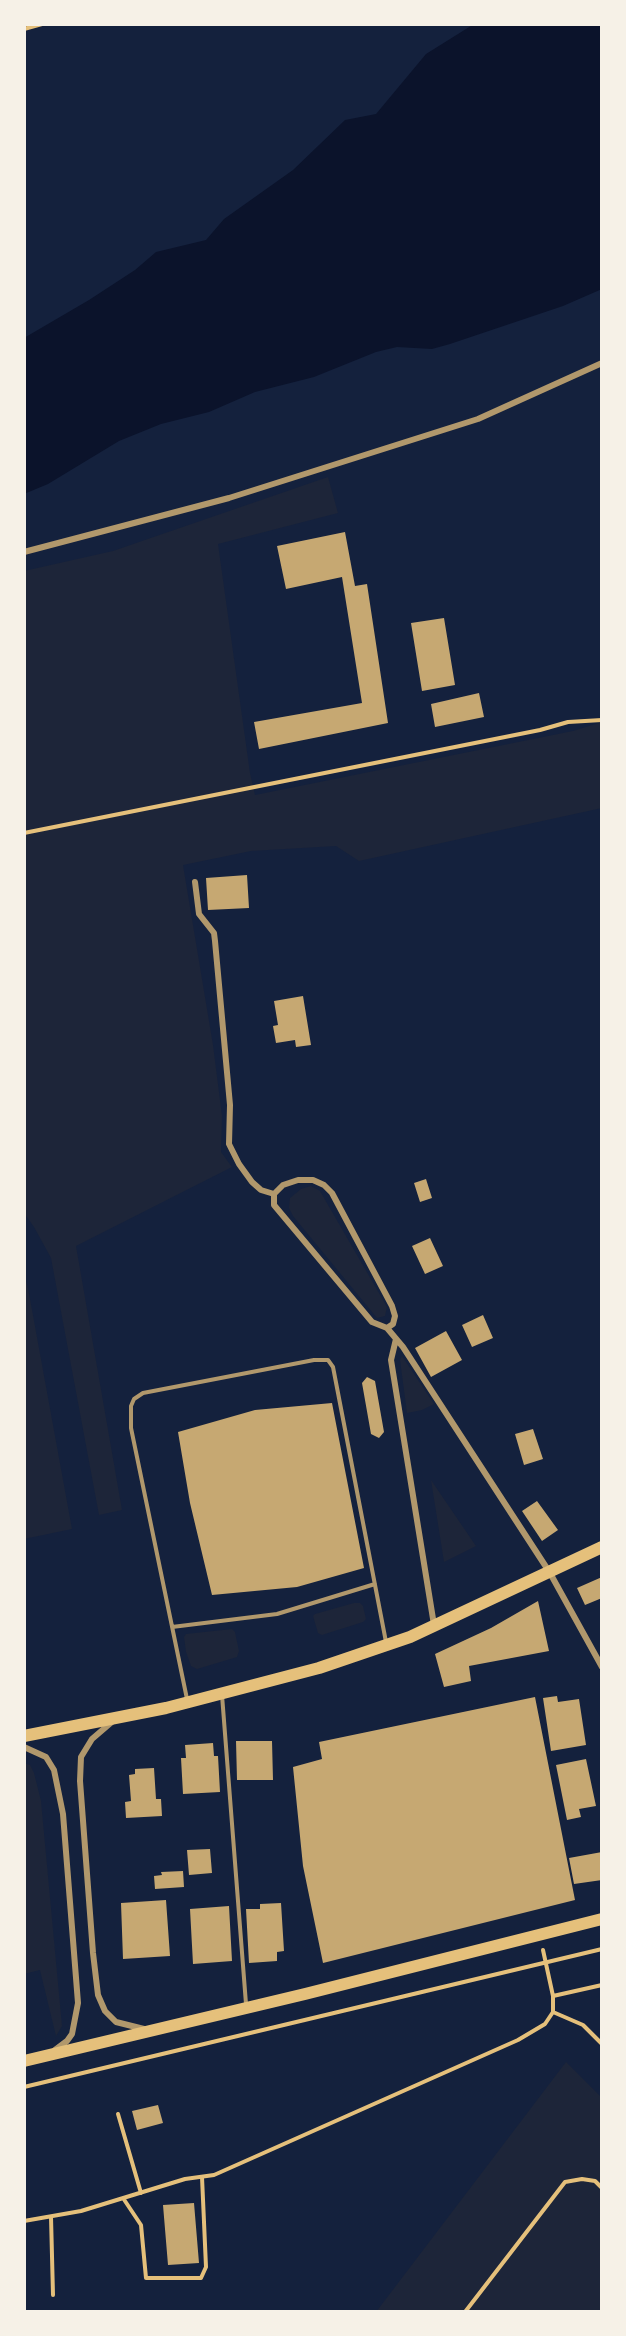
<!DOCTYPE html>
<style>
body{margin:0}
#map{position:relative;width:626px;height:2336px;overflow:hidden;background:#14213d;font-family:Rubik,sans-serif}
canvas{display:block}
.frame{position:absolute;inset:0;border:26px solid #f6f1e7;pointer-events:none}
</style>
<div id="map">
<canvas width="626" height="2336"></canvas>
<div class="frame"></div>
</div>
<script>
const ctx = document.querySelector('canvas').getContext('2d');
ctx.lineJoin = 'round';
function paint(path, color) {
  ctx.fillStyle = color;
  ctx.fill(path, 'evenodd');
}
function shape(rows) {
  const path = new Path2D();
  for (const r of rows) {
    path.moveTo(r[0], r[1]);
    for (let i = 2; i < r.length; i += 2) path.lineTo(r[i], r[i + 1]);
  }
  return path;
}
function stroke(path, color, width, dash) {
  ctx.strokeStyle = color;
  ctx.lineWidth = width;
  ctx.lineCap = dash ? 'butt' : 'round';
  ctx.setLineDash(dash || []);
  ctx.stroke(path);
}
paint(shape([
 [328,477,338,513,218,544,250,773,255,795,573,731,602,722,602,808,359,861,336,846,251,851,183,865,213,1045,222,1116,221,1152,232,1167,76,1246,122,1510,99,1515,51,1258,34,1227,24,1213,24,571,113,551],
 [311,1186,320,1191,387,1307,385,1316,377,1318,293,1216,289,1208,290,1198,301,1189],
 [24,1274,28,1288,72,1529,24,1539],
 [402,1356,434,1404,422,1410,407,1413,400,1360],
 [431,1480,476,1546,444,1562],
 [354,1603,360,1603,363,1606,366,1619,363,1622,322,1635,318,1633,313,1616,315,1614],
 [232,1629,235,1632,239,1651,237,1657,197,1669,191,1666,186,1652,184,1637,186,1634],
 [24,1763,30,1765,34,1773,41,1801,62,2026,56,2036,40,1970,24,1974],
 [566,2062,602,2098,602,2312,376,2312]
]), '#1d2539');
paint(shape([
 [474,24,602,24,602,289,563,306,450,344,432,349,397,347,376,352,314,377,255,392,209,412,161,424,119,441,48,484,24,494,24,338,89,300,135,270,156,252,206,240,224,219,293,170,345,120,376,114,426,54]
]), '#0b132b');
paint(shape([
 [345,532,355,586,367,584,388,723,259,749,254,722,362,703,342,577,286,589,277,546],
 [444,618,455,685,422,691,411,623],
 [479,693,484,717,435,727,431,704],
 [247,875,249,908,208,910,206,878],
 [303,996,311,1045,296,1047,295,1040,276,1043,273,1026,278,1025,274,1001],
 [426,1179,432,1198,420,1202,414,1183],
 [430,1238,443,1266,425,1274,412,1246],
 [483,1315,493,1338,472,1347,462,1325],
 [446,1331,462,1360,431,1377,415,1348],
 [367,1377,375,1381,384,1432,379,1438,371,1434,362,1383],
 [332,1403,364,1568,297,1587,212,1595,190,1503,178,1432,255,1410],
 [533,1429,543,1459,524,1465,515,1434],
 [537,1501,558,1530,542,1541,522,1511],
 [602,1577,602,1598,585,1605,577,1588],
 [538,1601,549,1651,469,1666,471,1681,444,1687,435,1654,491,1628],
 [557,1696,558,1702,579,1699,586,1745,551,1751,543,1698],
 [535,1697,575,1900,323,1963,303,1866,293,1767,322,1759,319,1742],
 [236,1741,272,1741,273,1780,237,1780],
 [213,1743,214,1756,218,1756,220,1792,183,1794,181,1758,186,1758,185,1745],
 [586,1759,596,1806,579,1809,581,1817,567,1820,556,1765],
 [154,1768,156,1799,161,1799,162,1816,126,1818,125,1802,131,1801,129,1775,135,1774,135,1769],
 [210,1849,212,1873,189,1875,187,1850],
 [602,1852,602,1880,574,1884,569,1858],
 [183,1871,184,1887,155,1889,154,1876,162,1875,161,1872],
 [166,1900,170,1956,123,1959,121,1903],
 [281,1903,284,1951,277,1952,277,1961,249,1963,246,1909,260,1909,260,1904],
 [229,1906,232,1961,193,1964,190,1909],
 [158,2105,163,2123,137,2130,132,2111],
 [194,2203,199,2263,168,2265,163,2205]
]), '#c6a872');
stroke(shape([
 [24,29,42,24],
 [602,763,602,764],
 [24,833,540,730,568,722,602,720],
 [553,1996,602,1985],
 [553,2012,583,2025,602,2044],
 [24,2087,602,1949],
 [118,2114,141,2193],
 [123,2198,141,2225,146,2278,201,2278,206,2267,202,2177],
 [51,2217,53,2295],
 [24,2221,81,2211,185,2179,214,2175,518,2040,545,2024,553,2012,553,1996,543,1950],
 [465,2312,565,2182,582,2179,595,2181,602,2188]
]), '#e5c07b', 4);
stroke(shape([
 [172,1627,277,1614,375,1584],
 [222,1695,246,2004],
 [187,1699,131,1428,131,1406,134,1399,143,1393,314,1360,328,1360,333,1367,386,1642]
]), '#b1986c', 4);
stroke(shape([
 [24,552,229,498,478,419,602,363],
 [195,882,199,914,214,933,215,941,230,1105,229,1144,239,1164,252,1182,261,1190,274,1194],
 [274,1194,283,1185,298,1180,313,1180,324,1185,332,1193,392,1306,395,1316,393,1324,387,1328,403,1347,550,1573,602,1667],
 [274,1194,274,1205,372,1322,387,1328],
 [396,1339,391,1360,434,1625],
 [113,1721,92,1739,81,1757,80,1781,93,1953,98,1995,105,2011,116,2022,144,2029],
 [24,1747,46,1757,54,1770,63,1814,78,2003,72,2034,67,2041,55,2050]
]), '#b1986c', 6);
stroke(shape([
 [24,1736,166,1708,319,1668,410,1637,602,1547],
 [24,2061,305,1994,602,1919]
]), '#e5c07b', 12);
</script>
